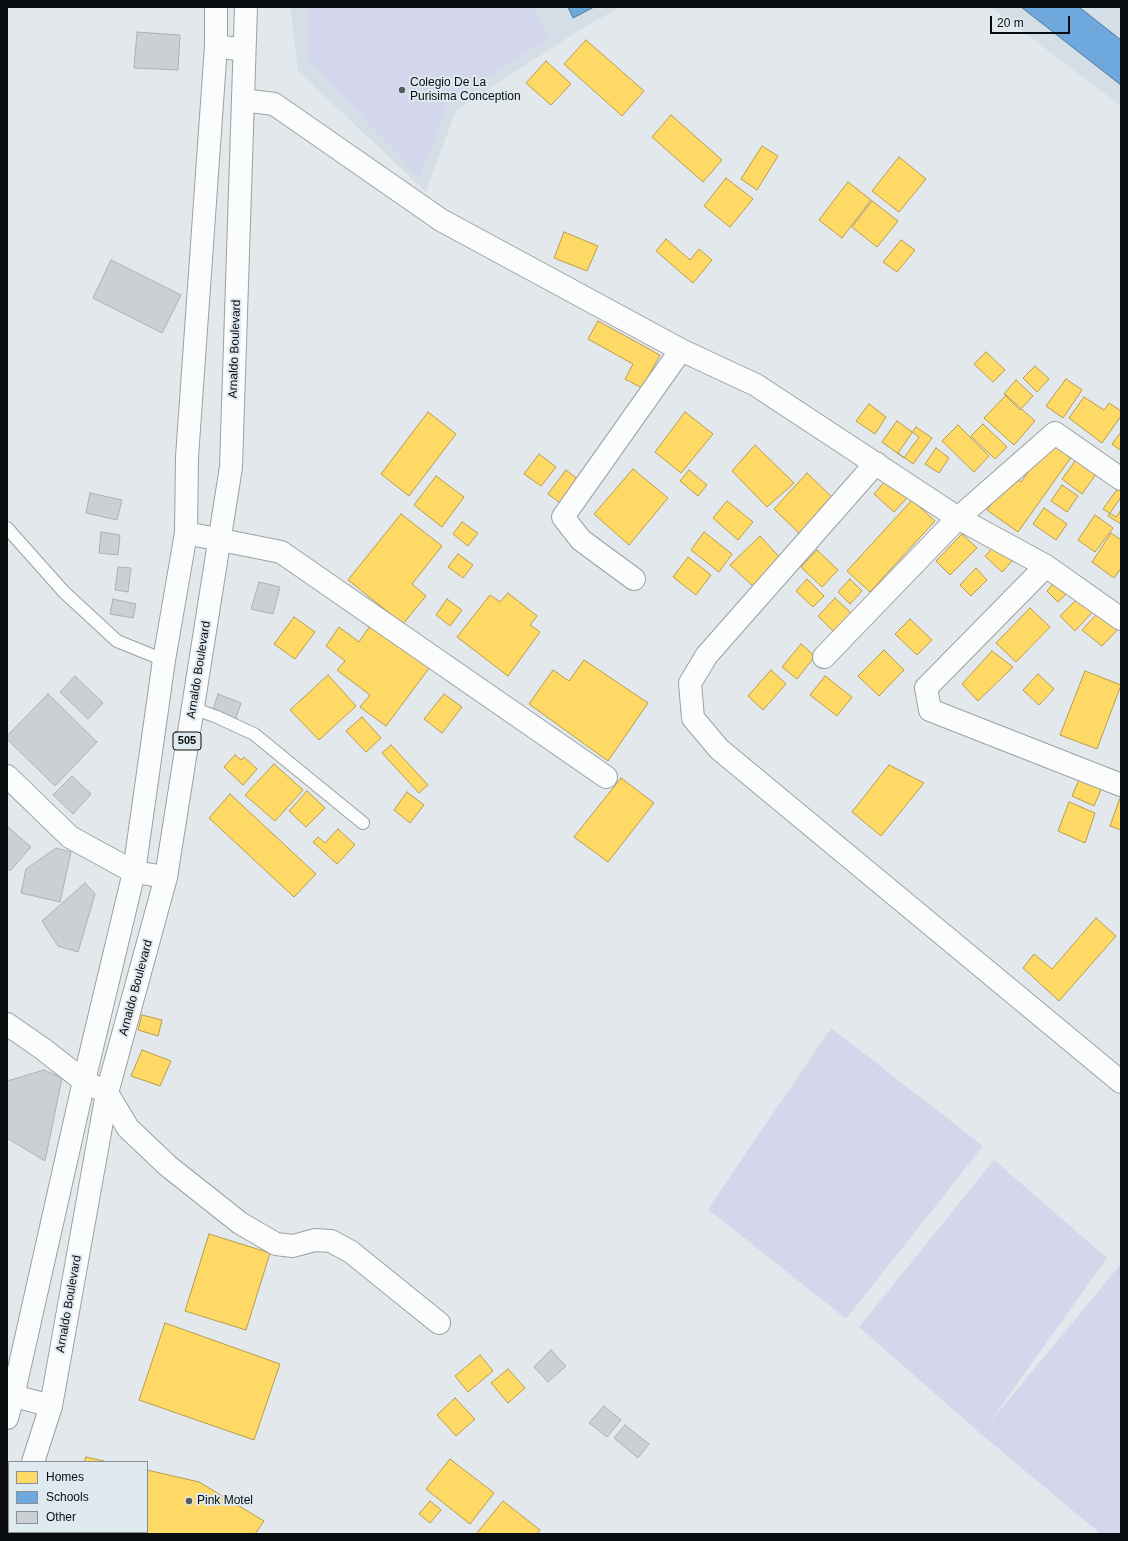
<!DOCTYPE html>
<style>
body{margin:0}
#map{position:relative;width:1128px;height:1541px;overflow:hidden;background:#e3e8ec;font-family:Arial,sans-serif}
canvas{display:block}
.frame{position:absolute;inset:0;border:8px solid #0a0d0f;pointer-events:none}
.legend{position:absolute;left:8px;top:1461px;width:140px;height:72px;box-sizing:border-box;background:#dfe9f0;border:1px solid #8a9196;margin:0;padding:5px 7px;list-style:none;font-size:12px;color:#0a0d0f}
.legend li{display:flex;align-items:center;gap:8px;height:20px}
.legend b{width:20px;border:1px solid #8a9196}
.scale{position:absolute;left:990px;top:16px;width:80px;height:18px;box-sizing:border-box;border:2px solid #0a0d0f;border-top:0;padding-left:5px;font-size:12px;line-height:14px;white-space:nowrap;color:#0a0d0f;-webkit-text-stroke:3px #dfe9f0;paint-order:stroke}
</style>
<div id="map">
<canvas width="1128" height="1541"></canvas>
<div class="frame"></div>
<ul class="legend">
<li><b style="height:11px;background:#ffd966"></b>Homes</li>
<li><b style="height:11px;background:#6fa8dc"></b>Schools</li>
<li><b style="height:11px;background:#cccfd3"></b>Other</li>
</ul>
<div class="scale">20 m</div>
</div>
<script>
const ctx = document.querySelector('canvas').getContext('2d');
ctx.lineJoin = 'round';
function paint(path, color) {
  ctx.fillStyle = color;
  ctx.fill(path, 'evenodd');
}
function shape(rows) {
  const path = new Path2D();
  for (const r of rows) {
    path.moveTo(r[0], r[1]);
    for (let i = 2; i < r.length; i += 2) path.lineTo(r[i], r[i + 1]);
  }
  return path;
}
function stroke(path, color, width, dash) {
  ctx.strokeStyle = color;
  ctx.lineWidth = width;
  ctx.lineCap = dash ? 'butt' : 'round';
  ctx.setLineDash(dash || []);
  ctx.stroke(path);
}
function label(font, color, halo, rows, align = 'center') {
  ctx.font = font + ' Arial,sans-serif';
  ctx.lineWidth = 4;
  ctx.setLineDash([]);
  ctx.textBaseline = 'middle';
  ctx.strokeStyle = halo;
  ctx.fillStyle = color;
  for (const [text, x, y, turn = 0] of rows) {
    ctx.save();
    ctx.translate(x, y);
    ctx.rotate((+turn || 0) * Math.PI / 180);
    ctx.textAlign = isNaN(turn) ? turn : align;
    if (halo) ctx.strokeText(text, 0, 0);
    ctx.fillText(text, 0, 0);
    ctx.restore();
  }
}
paint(shape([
 [290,7,620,7,575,33,456,110,426,192,298,71],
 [991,7,1121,7,1121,106]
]), '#d3dee7');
paint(shape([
 [308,7,533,7,548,39,448,101,420,178,308,59],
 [831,1028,983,1146,846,1319,708,1209],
 [994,1160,1107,1258,987,1426,1120,1265,1121,1266,1121,1534,1101,1534,981,1434,859,1327]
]), '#d4d7eb');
const homes = shape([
 [586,40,644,91,622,116,564,64,586,40],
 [546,61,571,84,551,105,526,83,546,61],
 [671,115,722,160,703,182,652,137,671,115],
 [762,146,778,156,757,190,741,179,762,146],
 [899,157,926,179,899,212,872,191,899,157],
 [726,178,753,199,730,227,704,206,726,178],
 [848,182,871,200,842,238,819,220,848,182],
 [872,201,898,221,877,247,852,227,872,201],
 [564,232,598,246,587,271,554,258,564,232],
 [666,239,690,260,699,249,712,260,693,283,656,251,666,239],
 [901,240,915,250,897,272,883,262,901,240],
 [598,321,660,355,642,388,625,379,633,364,588,339,598,321],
 [986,352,1005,370,993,382,974,364,986,352],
 [1035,366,1049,379,1037,392,1023,378,1035,366],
 [1066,379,1082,390,1063,418,1046,406,1066,379],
 [1016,380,1033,396,1020,410,1004,394,1016,380],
 [1006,395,1035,421,1014,445,984,418,1006,395],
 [1084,397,1104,410,1109,403,1121,411,1121,416,1102,443,1069,418,1084,397],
 [869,404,886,417,875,434,856,421,869,404],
 [428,412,456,434,409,496,381,474,428,412],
 [685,412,713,434,681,473,655,452,685,412],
 [897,421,919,437,904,458,882,442,897,421],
 [983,424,1007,447,995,459,971,436,983,424],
 [958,425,989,456,974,472,942,441,958,425],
 [916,427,932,438,913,464,898,453,916,427],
 [1121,432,1121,449,1120,450,1112,444,1121,432],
 [1050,441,1072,456,1018,532,987,510,1012,475,1021,482,1050,441],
 [755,445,794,483,767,507,732,471,755,445],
 [936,448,949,458,939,473,925,464,936,448],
 [539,454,556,467,541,486,524,474,539,454],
 [1078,457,1098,471,1082,494,1062,479,1078,457],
 [633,469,668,498,629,545,594,514,633,469],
 [566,470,580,481,562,504,548,494,566,470],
 [689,470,707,485,698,496,680,481,689,470],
 [807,473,834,499,801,535,774,509,807,473],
 [436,476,464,497,442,527,414,505,436,476],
 [887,479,907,498,894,512,874,494,887,479],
 [1121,484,1121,510,1116,517,1103,509,1121,484],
 [1062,485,1078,496,1067,512,1051,501,1062,485],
 [1121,497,1121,524,1108,516,1121,497],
 [912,500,935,521,870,592,847,571,912,500],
 [727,501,753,522,738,540,713,518,727,501],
 [1044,508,1067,524,1056,540,1033,524,1044,508],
 [401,514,442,546,412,584,426,596,403,624,348,580,401,514],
 [1095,515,1113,528,1095,552,1078,540,1095,515],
 [462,522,478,533,468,546,453,534,462,522],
 [704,532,732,554,719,572,691,550,704,532],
 [1111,533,1121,540,1121,568,1114,578,1092,562,1111,533],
 [962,534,977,548,950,575,936,561,962,534],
 [760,536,785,563,755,588,730,565,760,536],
 [995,545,1012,561,1002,572,985,556,995,545],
 [817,550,838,570,822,587,801,567,817,550],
 [458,554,473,565,463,578,448,567,458,554],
 [688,557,711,575,696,595,673,577,688,557],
 [976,568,987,580,971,596,960,585,976,568],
 [1059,577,1071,589,1058,602,1047,591,1059,577],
 [807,579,824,596,813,607,796,591,807,579],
 [850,579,862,591,850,604,838,592,850,579],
 [508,593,537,616,530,625,540,632,508,676,457,637,490,595,500,602,508,593],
 [1082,594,1096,608,1075,631,1060,616,1082,594],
 [835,598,851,613,833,631,818,616,835,598],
 [447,599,462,610,450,626,436,615,447,599],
 [1105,605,1121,626,1102,646,1082,630,1105,605],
 [1030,608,1050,627,1016,662,996,643,1030,608],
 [294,617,315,632,295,659,274,644,294,617],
 [910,619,932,640,917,655,895,634,910,619],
 [372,623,430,667,386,726,360,707,370,695,337,670,345,661,326,646,339,627,359,642,372,623],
 [801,644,815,656,797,679,782,667,801,644],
 [884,650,904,670,879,696,858,676,884,650],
 [992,651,1013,667,978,701,962,684,992,651],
 [584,660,648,703,608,761,529,704,553,670,569,681,584,660],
 [771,670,786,684,763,710,748,696,771,670],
 [1085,671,1121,685,1097,749,1060,735,1085,671],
 [1038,674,1054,689,1039,705,1023,690,1038,674],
 [328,675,356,706,319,740,290,710,328,675],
 [825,676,852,697,837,716,810,695,825,676],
 [444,694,462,707,442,733,424,719,444,694],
 [362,717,381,738,366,752,346,731,362,717],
 [391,745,428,785,419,793,382,753,391,745],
 [235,755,241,760,244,757,257,769,243,785,224,767,235,755],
 [274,764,303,790,275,821,245,795,274,764],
 [889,765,924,783,881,836,852,812,889,765],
 [1081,775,1103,785,1094,806,1072,796,1081,775],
 [621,778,654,803,608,862,574,837,621,778],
 [307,791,325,808,306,827,289,811,307,791],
 [407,792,424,805,410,823,394,810,407,792],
 [230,794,316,874,294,897,209,818,230,794],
 [1120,798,1121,798,1121,830,1110,826,1120,798],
 [1069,802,1095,813,1085,843,1058,831,1069,802],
 [338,829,355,845,337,864,313,842,318,837,325,843,338,829],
 [1096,918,1116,936,1059,1001,1023,968,1034,954,1052,969,1096,918],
 [142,1015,162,1020,158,1036,138,1030,142,1015],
 [142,1050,171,1061,160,1086,131,1076,142,1050],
 [209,1234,270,1253,246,1330,185,1311,209,1234],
 [165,1323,280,1364,254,1440,139,1400,165,1323],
 [480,1355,493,1371,468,1392,455,1376,480,1355],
 [508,1369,525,1388,508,1403,491,1383,508,1369],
 [455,1398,475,1419,456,1436,437,1415,455,1398],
 [86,1457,108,1462,84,1462,86,1457],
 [450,1459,494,1493,470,1524,426,1489,450,1459],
 [147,1470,199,1482,264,1521,255,1534,141,1534,135,1532,147,1532,147,1470],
 [430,1501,441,1510,430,1523,419,1514,430,1501],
 [503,1501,540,1530,537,1534,476,1534,503,1501],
 [65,1532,117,1532,116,1534,64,1534,65,1532]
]);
paint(homes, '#ffd966');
stroke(homes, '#b69c4c', 1);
const schools = shape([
 [568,7,594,7,573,18,568,7],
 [1021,7,1079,7,1121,40,1121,85,1021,7]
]);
paint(schools, '#6fa8dc');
stroke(schools, '#517a9e', 1);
const building = shape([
 [137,32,180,35,178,70,134,68,137,32],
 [111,260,181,295,162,333,93,298,111,260],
 [90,493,122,500,117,520,86,513,90,493],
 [101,532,120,535,118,555,99,553,101,532],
 [118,567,131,568,128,592,115,590,118,567],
 [259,582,280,587,273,614,251,609,259,582],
 [113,599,136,604,133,618,110,614,113,599],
 [75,676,103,703,88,719,60,692,75,676],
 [48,694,97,742,55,786,7,739,7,736,48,694],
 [218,694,241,703,235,721,212,713,218,694],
 [72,776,91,794,73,814,53,795,72,776],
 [7,826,31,847,10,871,7,868,7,826],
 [56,848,71,852,60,902,21,893,26,869,56,848],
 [85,883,95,894,78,952,58,946,42,921,85,883],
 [44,1070,62,1078,45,1161,7,1138,7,1081,44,1070],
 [551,1350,566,1366,548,1382,534,1367,551,1350],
 [604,1406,621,1420,607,1437,589,1423,604,1406],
 [625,1425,649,1444,638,1458,614,1438,625,1425]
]);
paint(building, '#cccfd3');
stroke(building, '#adb0b3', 1);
const lane = shape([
 [7,528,64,592,117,641,164,660],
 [193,708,217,717,254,734,363,823]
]);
const street = shape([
 [216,46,244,50],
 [243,100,274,104,441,220,681,350,756,385,958,518,1046,566,1121,619],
 [876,463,707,655,690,683,693,718,719,749,1121,1082],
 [186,533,281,552,606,777],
 [1046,566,926,688,930,710,1121,785],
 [634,579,581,540,563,517,681,350],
 [824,657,958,518,1055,433,1121,479],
 [7,776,70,837,134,872,166,877],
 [7,1024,43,1049,84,1081,107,1093,128,1128,168,1166,240,1223,276,1244,293,1246,315,1240,331,1241,351,1252,439,1323],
 [7,1394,51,1406]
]);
const highway = shape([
 [7,1418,13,1396,84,1081,134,872,164,660,186,533,187,457,216,46,216,7],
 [33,1462,51,1406,107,1093,166,877,231,467,246,7],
 [11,1534,12,1532]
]);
stroke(lane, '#9da0a3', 14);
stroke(street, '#9da0a3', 24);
stroke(highway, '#9da0a3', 24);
stroke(lane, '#fbfcfc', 12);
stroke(street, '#fbfcfc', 22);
stroke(highway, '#fbfcfc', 22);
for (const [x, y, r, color] of [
 [402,90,4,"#565a5c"],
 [189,1501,4,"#565a5c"]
]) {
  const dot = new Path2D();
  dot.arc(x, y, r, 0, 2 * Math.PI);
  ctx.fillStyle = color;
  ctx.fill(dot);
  stroke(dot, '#dfe9f0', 1.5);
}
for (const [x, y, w] of [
 [187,741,28]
]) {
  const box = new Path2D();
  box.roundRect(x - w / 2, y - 9, w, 18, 3);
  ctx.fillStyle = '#dfe9f0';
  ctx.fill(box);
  stroke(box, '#0a0d0f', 1);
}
label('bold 11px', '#0a0d0f', null, [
 ["505",187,741]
]);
label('12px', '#0a0d0f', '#dfe9f0', [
 ["Colegio De La",410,83],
 ["Purisima Conception",410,97],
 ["Pink Motel",197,1501]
], 'left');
label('12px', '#0a0d0f', '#dfe9f0', [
 ["Arnaldo Boulevard",235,349,-88],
 ["Arnaldo Boulevard",199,670,-81],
 ["Arnaldo Boulevard",136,988,-75],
 ["Arnaldo Boulevard",69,1304,-80]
]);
</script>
